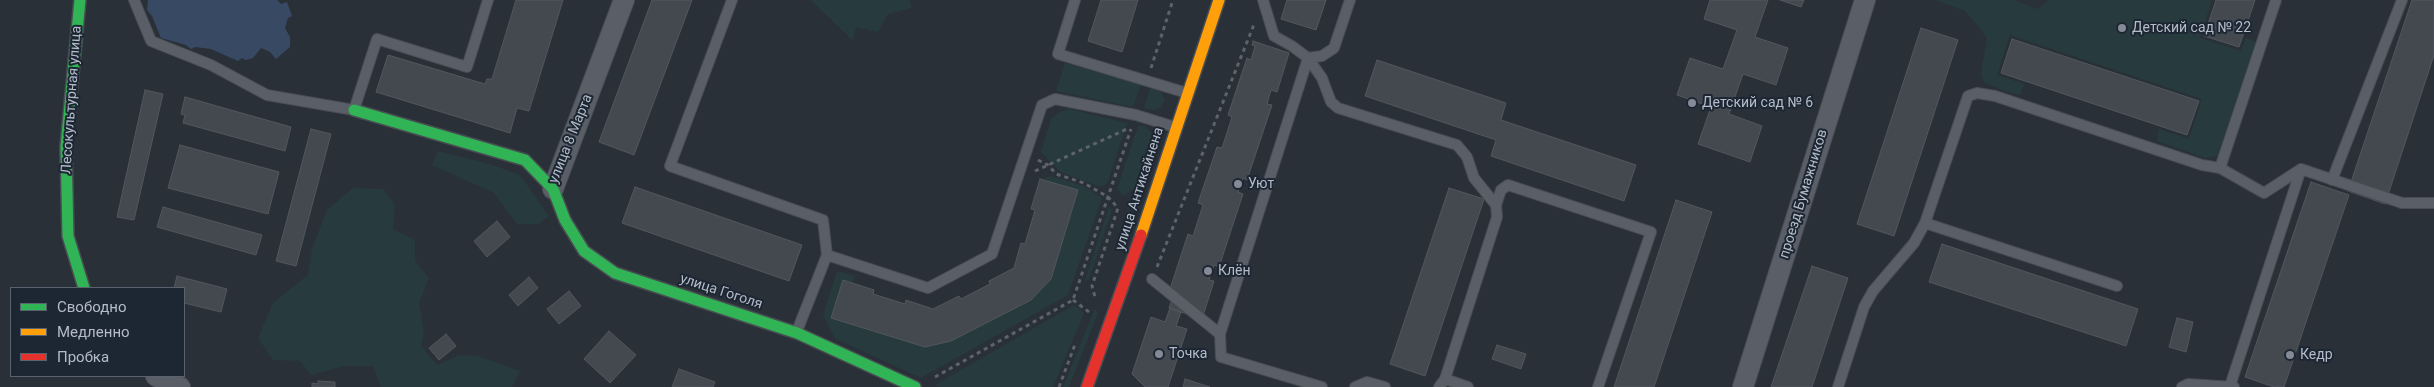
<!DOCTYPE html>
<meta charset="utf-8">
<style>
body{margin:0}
#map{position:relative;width:2434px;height:387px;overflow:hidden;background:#2a3038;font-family:Roboto,sans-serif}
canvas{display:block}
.legend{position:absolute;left:10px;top:287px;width:175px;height:90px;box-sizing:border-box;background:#1d2633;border:1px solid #59626f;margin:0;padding:6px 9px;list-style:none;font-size:15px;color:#b4bcc9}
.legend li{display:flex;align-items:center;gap:10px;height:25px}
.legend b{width:25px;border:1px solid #59626f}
</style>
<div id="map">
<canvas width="2434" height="387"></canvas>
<ul class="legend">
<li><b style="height:6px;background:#30b455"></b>Свободно</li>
<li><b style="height:6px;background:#ff9f0a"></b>Медленно</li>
<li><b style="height:6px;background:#e5322d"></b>Пробка</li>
</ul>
</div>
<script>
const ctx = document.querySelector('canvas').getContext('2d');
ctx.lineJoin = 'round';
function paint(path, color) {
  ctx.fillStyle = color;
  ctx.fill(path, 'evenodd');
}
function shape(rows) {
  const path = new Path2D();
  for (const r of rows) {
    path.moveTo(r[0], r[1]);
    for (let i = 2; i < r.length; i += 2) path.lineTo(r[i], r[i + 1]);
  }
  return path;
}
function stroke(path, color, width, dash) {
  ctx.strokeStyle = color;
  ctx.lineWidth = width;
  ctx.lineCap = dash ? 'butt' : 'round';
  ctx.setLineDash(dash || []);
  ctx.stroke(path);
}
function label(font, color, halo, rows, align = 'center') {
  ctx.font = font + ' Roboto,sans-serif';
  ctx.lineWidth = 4;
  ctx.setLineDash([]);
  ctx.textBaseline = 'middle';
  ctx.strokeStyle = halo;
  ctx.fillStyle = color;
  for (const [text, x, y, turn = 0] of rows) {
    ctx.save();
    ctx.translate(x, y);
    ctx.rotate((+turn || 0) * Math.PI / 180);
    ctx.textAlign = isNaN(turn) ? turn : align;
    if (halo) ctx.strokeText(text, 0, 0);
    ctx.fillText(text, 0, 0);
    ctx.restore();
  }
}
paint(shape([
 [811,0,909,0,912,8,888,14,878,32,856,27,853,41],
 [1935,0,2014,0,2038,9,2049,0,2212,0,2200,38,2241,51,2246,38,2256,42,2217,156,2205,158,2157,141,2159,129,2189,139,2202,99,2010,35,1997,75,2024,84,2020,95,2007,92,1984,82,1981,73,1987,38,1978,26,1965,11],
 [1065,63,1141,85,1133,107,1056,91],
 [1150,88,1160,91,1165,100,1160,108,1154,110,1144,108],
 [1070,109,1127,123,1107,184,1101,187,1060,172,1041,152,1051,119,1060,112],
 [1138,126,1145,126,1154,136,1137,186,1124,196,1117,189],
 [438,151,493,165,520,175,549,216,539,224,517,224,494,193,432,165],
 [1051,176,1084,186,1102,198,1068,295,921,378,836,339,823,315,837,271,855,276,852,283,843,280,832,318,925,347,951,341,1031,300,1051,279,1078,191,1040,179],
 [353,188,383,189,395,205,393,229,415,240,415,261,429,278,419,303,424,333,421,346,437,365,459,355,478,356,520,371,512,387,381,387,373,366,344,366,311,375,300,361,273,360,258,338,273,303,308,275,312,249,327,210],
 [1109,207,1112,210,1089,279,1085,280],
 [1074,305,1084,313,1053,387,940,387,935,385],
 [1095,308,1098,313,1069,387,1063,387]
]), '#273a3e');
paint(shape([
 [148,0,277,0,281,4,287,2,292,16,288,18,285,28,290,37,290,47,276,59,270,52,261,48,253,58,246,60,242,58,238,61,211,49,195,47,191,49,186,45,161,38,152,16,147,10]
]), '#384963');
const building = shape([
 [516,0,563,0,529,111,517,108,510,133,376,92,388,55,485,84,487,79,492,79,516,0],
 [652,0,692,0,634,155,599,142,652,0],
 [1101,0,1138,0,1122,52,1088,41,1101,0],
 [1287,0,1326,0,1316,30,1281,19,1287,0],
 [1710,0,1768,0,1755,37,1788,48,1776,85,1743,74,1729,114,1762,126,1750,162,1698,144,1711,107,1677,95,1690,58,1723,69,1737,30,1704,19,1710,0],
 [1780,0,1804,0,1801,7,1780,0],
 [2216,0,2255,0,2239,47,2204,36,2216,0],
 [2412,0,2434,0,2434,55,2385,204,2348,191,2412,0],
 [1921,28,1958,40,1894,236,1857,224,1921,28],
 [2012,39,2199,101,2187,135,2001,73,2012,39],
 [1253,41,1289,53,1277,92,1271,90,1267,104,1272,105,1247,180,1243,178,1238,192,1243,194,1219,267,1214,265,1209,280,1214,281,1202,319,1169,308,1175,291,1170,289,1188,234,1193,236,1203,205,1198,203,1217,147,1222,148,1232,117,1228,115,1247,58,1251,60,1255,46,1252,45,1253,41],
 [1377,60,1506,103,1501,120,1636,165,1624,201,1491,156,1496,140,1365,96,1377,60],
 [145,90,163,94,134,220,117,217,145,90],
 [185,97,291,127,285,151,183,123,185,115,181,114,185,97],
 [311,129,331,134,296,266,276,261,311,129],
 [180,145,279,172,268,214,168,188,180,145],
 [1040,179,1078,190,1051,279,1031,300,951,341,925,347,831,318,843,280,874,290,873,294,905,304,906,300,933,309,959,296,961,299,990,284,989,281,1014,268,1021,243,1025,244,1035,210,1031,209,1040,179],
 [2311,182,2349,195,2284,387,2274,387,2245,377,2311,182],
 [635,187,802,245,789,281,622,223,635,187],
 [1449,188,1484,199,1425,376,1390,364,1449,188],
 [1676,200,1712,212,1654,387,1614,387,1676,200],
 [163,207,262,235,256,255,157,227,163,207],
 [497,221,510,237,487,257,474,241,497,221],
 [1942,244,2138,309,2126,346,1929,282,1942,244],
 [1812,266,1848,278,1812,387,1771,387,1812,266],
 [177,276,227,289,221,312,184,303,184,288,174,288,177,276],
 [529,277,538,288,518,306,509,295,529,277],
 [569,291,581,306,559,324,547,309,569,291],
 [1170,308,1181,312,1176,326,1187,329,1168,387,1145,387,1132,374,1151,317,1165,322,1170,308],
 [2177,318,2193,322,2186,352,2169,347,2177,318],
 [609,331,636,355,610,383,584,359,609,331],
 [446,334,456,346,439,360,429,348,446,334],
 [1497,345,1526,354,1521,369,1492,359,1497,345],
 [679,369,715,382,713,387,672,387,679,369],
 [1185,379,1210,387,1183,387,1185,379],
 [318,381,335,382,335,387,312,387,312,383,318,384,318,381]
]);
paint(building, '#444950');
stroke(building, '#52575f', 1);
const lane = shape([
 [134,0,151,41,211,65,267,95,354,110,377,39,467,67,488,0],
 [732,0,670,166,823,220,827,255],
 [1075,0,1058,54,1187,93],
 [1263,0,1274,36,1292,46,1308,58,1322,78,1331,102,1338,108,1457,145,1467,157,1474,178,1496,205,1501,190,1508,185,1651,232,1598,387],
 [2220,168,2264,193,2301,169],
 [2301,169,2402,203,2434,203],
 [2332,180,2402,0],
 [1152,279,1220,334,1221,357,1322,387],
 [2117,286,1925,223,1968,96,1977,93,1995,96,2202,165,2220,168,2276,0],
 [797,331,827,255,928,288,992,254,1042,105,1055,99,1136,115,1175,127],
 [1220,334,1308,58,1322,56,1334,48,1350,0],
 [1445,379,1468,387],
 [2230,386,2301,169],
 [1355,387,1367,382,1385,387],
 [1439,387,1445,379,1497,217,1496,205],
 [1838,387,1864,307,1873,291,1914,243,1925,223],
 [2182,387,2188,384,2234,387]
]);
const street = shape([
 [553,189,624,0],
 [156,376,180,387],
 [1743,387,1865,0]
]);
const fast = shape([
 [80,0,66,147,68,236,84,288],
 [354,110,525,160,553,189,565,220,584,251,615,273,797,333,915,387]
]);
const slow = shape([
 [1141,235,1219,0]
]);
const jam = shape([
 [1087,387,1141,235]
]);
stroke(lane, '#484c53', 12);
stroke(street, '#484c53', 22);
stroke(fast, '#484c53', 14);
stroke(slow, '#484c53', 14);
stroke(jam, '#484c53', 14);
stroke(shape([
 [1151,68,1173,0],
 [1038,160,1048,165,1056,174,1084,183,1108,197,1118,208,1092,286,1095,297],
 [1035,171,1127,129],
 [1157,267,1255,22],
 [1073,300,1089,312,1090,309],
 [935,377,1073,300,1131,129],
 [1059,387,1076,342]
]), '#5d636a', 3, [4, 4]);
stroke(lane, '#5a5e66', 10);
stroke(street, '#5a5e66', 20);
stroke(fast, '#30b455', 11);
stroke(slow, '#ff9f0a', 11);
stroke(jam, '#e5322d', 11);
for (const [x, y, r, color] of [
 [2122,28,5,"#848b96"],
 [1692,103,5,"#848b96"],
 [1238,184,5,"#848b96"],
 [1208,271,5,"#848b96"],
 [1159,354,5,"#848b96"],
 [2290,355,5,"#848b96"]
]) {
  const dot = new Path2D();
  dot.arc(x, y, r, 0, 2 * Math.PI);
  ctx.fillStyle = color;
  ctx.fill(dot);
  stroke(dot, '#1d2633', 2);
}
label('14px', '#b4bcc9', '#1d2633', [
 ["Детский сад № 22",2132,28],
 ["Детский сад № 6",1702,103],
 ["Уют",1248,184],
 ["Клён",1218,271],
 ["Точка",1169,354],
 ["Кедр",2300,355]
], 'left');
label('14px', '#b4bcc9', '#1d2633', [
 ["Лесокультурная улица",72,100,-86],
 ["улица 8 Марта",571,139,-68],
 ["улица Антикайнена",1140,189,-72],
 ["проезд Бумажников",1804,194,-73],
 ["улица Гоголя",721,292,18]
]);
</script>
